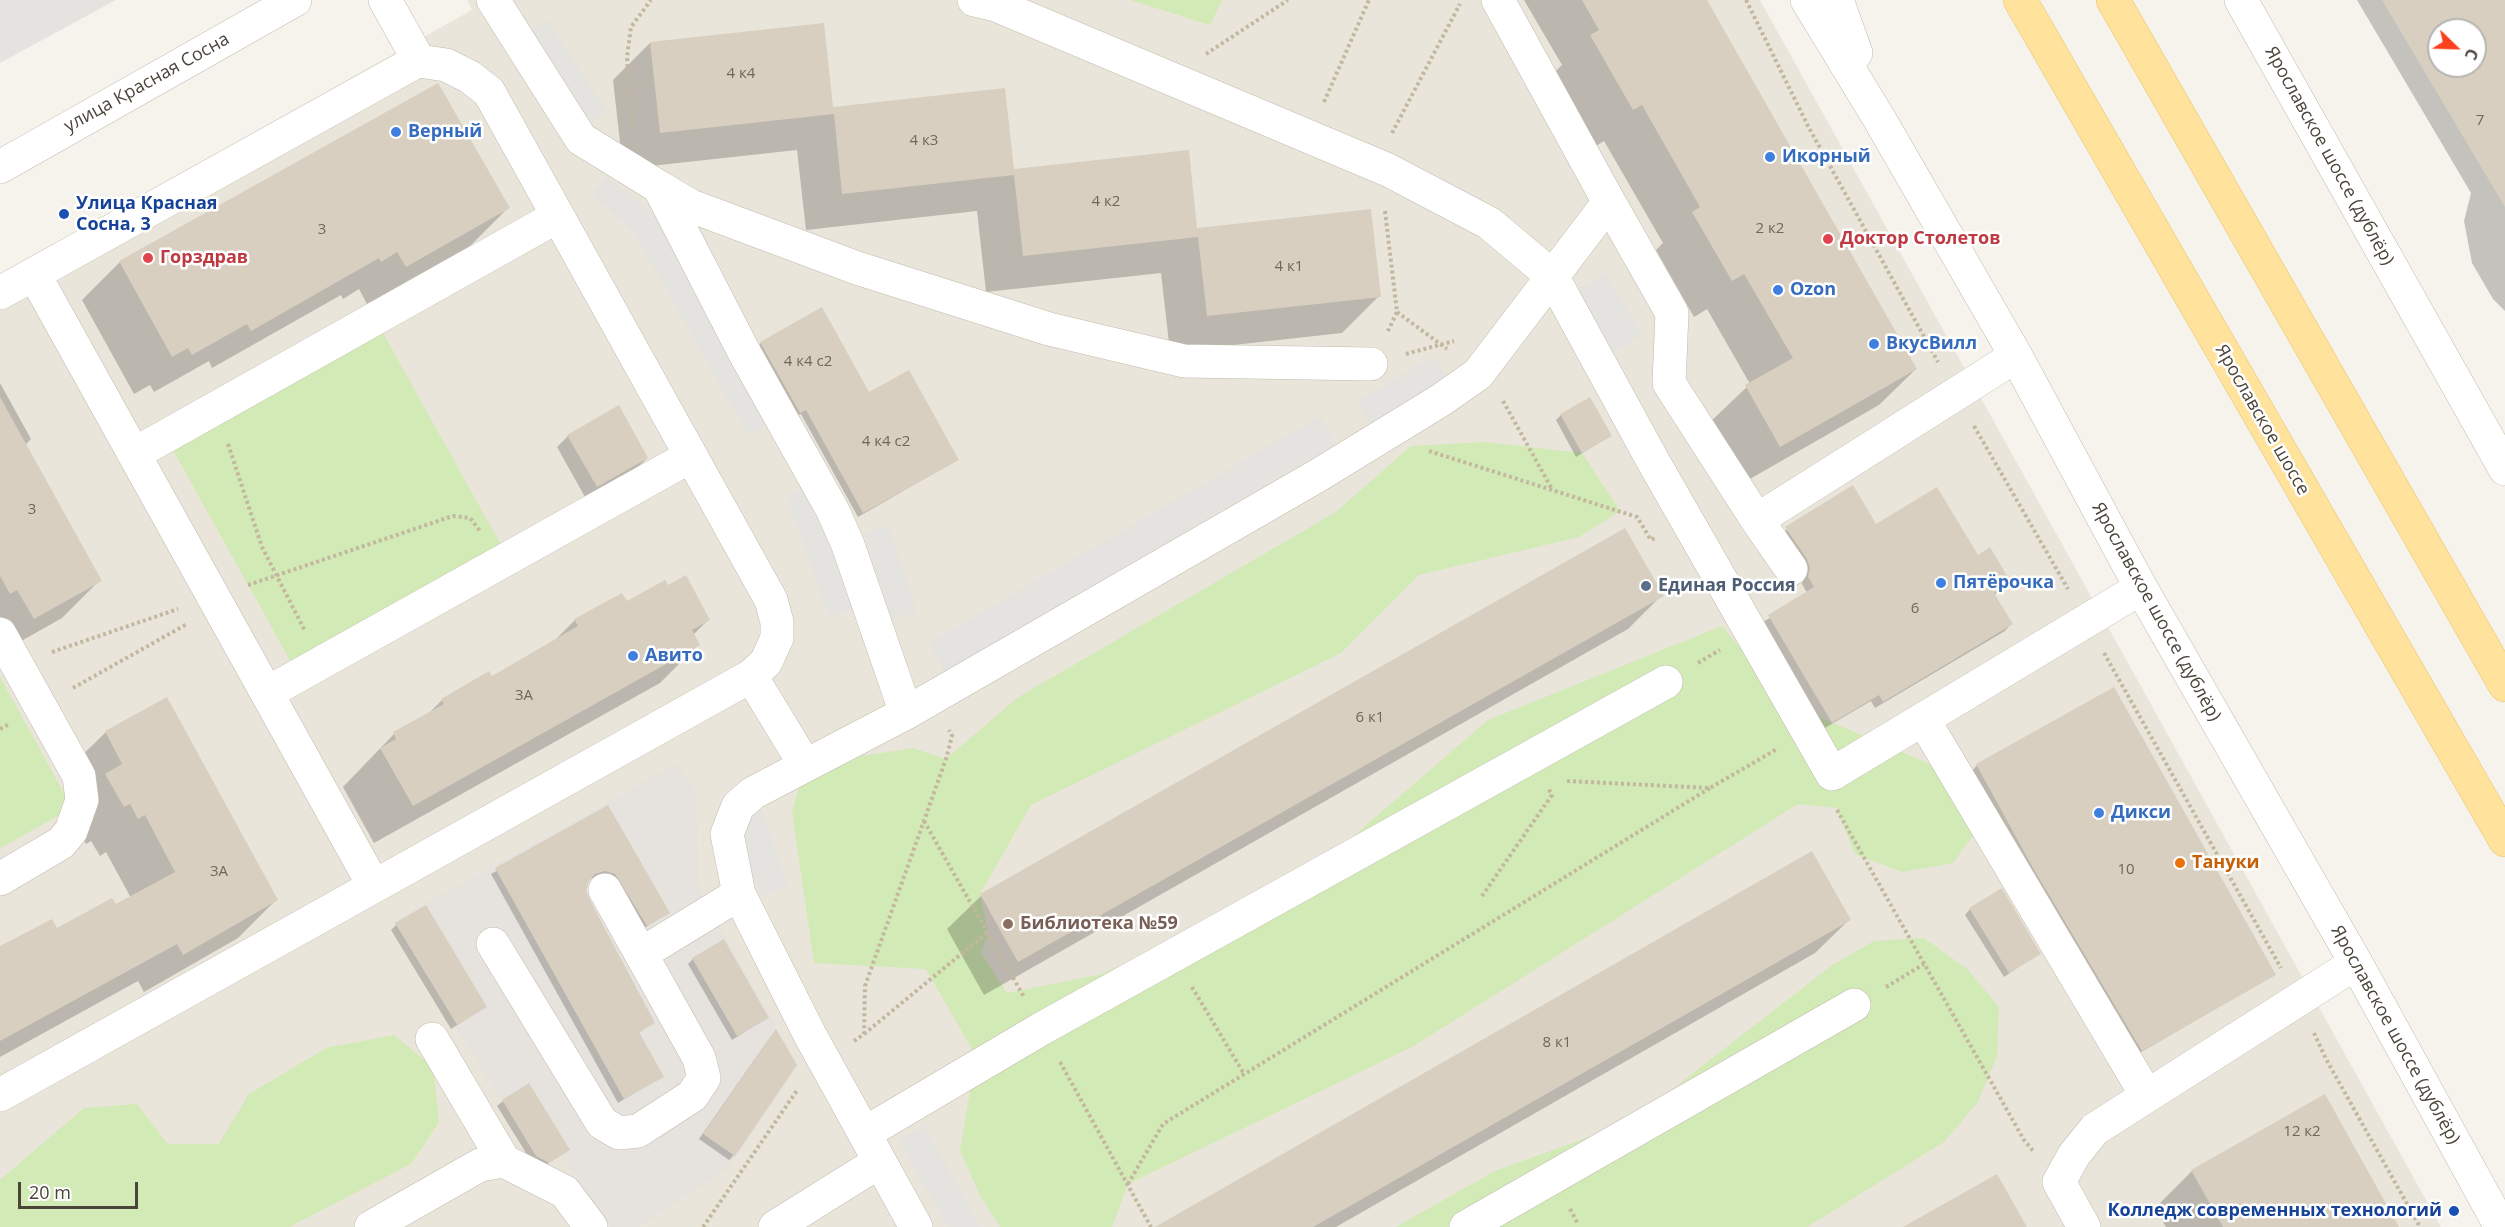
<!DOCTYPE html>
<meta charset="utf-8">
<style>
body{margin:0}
#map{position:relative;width:2505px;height:1227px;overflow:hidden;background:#f6f3ec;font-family:"Open Sans",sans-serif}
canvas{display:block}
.north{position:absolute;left:2427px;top:18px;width:60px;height:60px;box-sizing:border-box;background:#fff;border:2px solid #b7b4b0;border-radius:50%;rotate:113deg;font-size:16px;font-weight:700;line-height:24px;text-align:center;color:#4b4439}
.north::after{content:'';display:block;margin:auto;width:21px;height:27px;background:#fc3f1d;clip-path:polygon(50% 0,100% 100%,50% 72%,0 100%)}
.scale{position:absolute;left:18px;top:1182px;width:120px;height:27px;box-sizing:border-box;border:3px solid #4b4439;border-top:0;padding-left:8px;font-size:18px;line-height:21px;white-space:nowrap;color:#4b4439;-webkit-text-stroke:4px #fff;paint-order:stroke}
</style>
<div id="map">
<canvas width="2505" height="1227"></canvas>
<div class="north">С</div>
<div class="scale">20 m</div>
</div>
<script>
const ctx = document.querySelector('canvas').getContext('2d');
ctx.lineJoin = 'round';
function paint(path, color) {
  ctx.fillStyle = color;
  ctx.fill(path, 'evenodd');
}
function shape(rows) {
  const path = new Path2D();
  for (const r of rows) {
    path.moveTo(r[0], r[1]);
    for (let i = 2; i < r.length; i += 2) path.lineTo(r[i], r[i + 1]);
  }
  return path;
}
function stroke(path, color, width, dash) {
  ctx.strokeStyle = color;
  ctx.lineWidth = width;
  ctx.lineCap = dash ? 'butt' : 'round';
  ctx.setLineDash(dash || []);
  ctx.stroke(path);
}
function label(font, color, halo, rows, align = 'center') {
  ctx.font = font + ' "Open Sans",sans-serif';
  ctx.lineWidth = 5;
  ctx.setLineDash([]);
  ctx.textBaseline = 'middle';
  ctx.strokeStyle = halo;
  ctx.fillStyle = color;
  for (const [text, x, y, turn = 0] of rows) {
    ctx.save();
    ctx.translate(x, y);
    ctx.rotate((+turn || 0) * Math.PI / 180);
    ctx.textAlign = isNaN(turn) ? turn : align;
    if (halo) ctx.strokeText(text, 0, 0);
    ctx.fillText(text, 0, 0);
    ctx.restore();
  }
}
paint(shape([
 [467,0,1760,0,2441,1227,640,1227,728,1169,700,891,697,795,543,1168,563,1155,609,1227,0,1227,0,274,472,10]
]), '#eae5da');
paint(shape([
 [678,763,697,795,700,891,798,1066,728,1169,640,1227,609,1227,563,1156,543,1168,392,922]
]), '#e6e2dd');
paint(shape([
 [1130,0,1222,0,1210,25],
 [378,324,501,545,291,662,168,441],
 [1484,442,1582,453,1620,511,1579,537,1419,575,1341,653,1031,805,980,894,988,932,981,953,1007,993,1102,974,1284,888,1327,859,1488,720,1722,626,1786,703,1958,776,1985,818,1953,863,1902,872,1855,854,1836,808,1798,804,1412,1047,1128,1184,1112,1227,1000,1227,981,1197,960,1151,976,1056,926,969,814,963,792,812,805,765,913,748,946,759,1017,698,1336,512,1411,446],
 [0,677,72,808,0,848],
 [1924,938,1967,969,1999,1007,1997,1056,1978,1102,1944,1142,1807,1227,1396,1227,1495,1171,1630,1122,1831,966,1874,941],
 [394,1035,433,1067,439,1122,411,1164,289,1227,0,1227,0,1180,84,1108,137,1104,168,1144,219,1144,249,1094,326,1048]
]), '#d2eab5');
paint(shape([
 [0,0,116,0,0,63],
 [547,20,607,111,585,126,525,35],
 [608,177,654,215,770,423,748,435,635,234,591,193],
 [1605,273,1642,335,1614,352,1577,290],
 [1434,356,1450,384,1373,429,1357,401],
 [1320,416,1336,444,945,671,929,643],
 [812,485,856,608,829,617,786,495],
 [888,525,917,612,892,620,864,534],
 [758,798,788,885,761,897,741,842],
 [924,1126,981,1227,948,1227,899,1140]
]), '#e5e3e0');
paint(shape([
 [1524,0,1705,0,1916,369,1879,405,1743,483,1709,423,1750,384,1707,309,1694,317,1656,250,1663,243,1604,141,1596,146,1554,73,1562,65],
 [2357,0,2505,0,2505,311,2493,299,2472,263,2464,221,2471,193],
 [2439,30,2475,30,2475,66,2439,66],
 [650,43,832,109,1196,230,1379,296,1342,333,1170,352,1161,273,986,292,977,211,806,230,797,150,623,169,613,80],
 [439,85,508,208,470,246,367,304,359,289,343,299,341,295,212,368,209,361,154,392,150,385,134,394,82,300,120,262],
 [761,343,869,394,957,460,858,517,801,414,794,417,756,348],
 [0,383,31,439,25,445,100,580,62,618,0,653],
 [1561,415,1610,436,1576,457,1556,420],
 [568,436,647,458,636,469,585,497,557,447],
 [1852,487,1875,526,1977,557,2010,583,1994,595,2011,624,2005,631,1875,708,1871,701,1825,728,1762,623,1807,593,1802,584,1803,576,1779,535],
 [1625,530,1662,595,1628,629,984,995,947,929,981,896],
 [668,587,708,620,693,635,698,645,660,683,374,843,343,787,394,734,427,715,442,700,492,678,550,645,575,620],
 [166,699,276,900,238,938,144,992,138,981,0,1057,0,950,57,930,131,898,106,852,100,856,91,841,86,844,68,813,67,770,106,732],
 [1977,765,2274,975,2136,1055,1972,771],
 [608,807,668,913,641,930,599,876,589,879,585,891,653,1023,638,1033,662,1076,618,1103,491,874],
 [1970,909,2039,953,2004,977,1965,915],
 [1849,920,1815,953,1336,1227,1162,1227],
 [396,925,485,1007,451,1029,391,930],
 [693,959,768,1017,732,1040,688,964],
 [771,1036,734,1155,729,1160,699,1139],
 [503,1101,568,1150,543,1167,531,1161,497,1106],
 [2192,1171,2398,1227,2166,1227,2155,1208]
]), '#0003');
paint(shape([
 [1582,0,1707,0,1917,369,1780,447,1745,385,1793,358,1744,274,1732,281,1692,212,1700,207,1642,105,1633,110,1590,35,1599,30],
 [2382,0,2505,0,2505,207],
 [2439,30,2475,30,2475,66,2439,66],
 [824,23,833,107,1005,88,1014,169,1189,150,1197,228,1371,209,1381,297,1207,316,1198,237,1023,256,1014,175,842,194,834,114,660,133,650,42],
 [438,83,510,208,406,267,397,252,381,262,379,258,251,331,247,324,192,355,188,348,172,357,119,261],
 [822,307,869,392,909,370,959,460,863,513,806,410,800,413,760,342],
 [0,397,102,581,34,619,17,590,10,594,0,576],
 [1590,397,1612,436,1582,453,1560,414],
 [619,405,648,458,597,487,567,435],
 [1853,485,1876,524,1937,487,1978,555,1990,547,2012,584,1994,593,2013,624,1883,702,1879,695,1832,723,1768,615,1814,587,1808,577,1810,568,1807,559,1785,527],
 [1625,528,1664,596,1018,962,980,894],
 [686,575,710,620,692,630,700,645,413,806,380,748,396,739,393,732,444,704,441,699,489,671,492,676,578,626,574,619,622,593,627,601,665,580,668,585],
 [2114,687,2276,975,2142,1051,2033,868,1976,764],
 [167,697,278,900,183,955,177,944,0,1041,0,946,52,919,57,928,112,898,116,904,175,872,145,815,138,819,130,804,124,807,105,774,122,764,105,731],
 [608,805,670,913,647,926,615,874,605,871,595,874,589,881,586,890,589,899,655,1023,639,1032,664,1077,624,1099,495,868],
 [1812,851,1851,920,1797,951,1313,1227,1155,1227],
 [2002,888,2041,954,2009,973,1969,908],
 [426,905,487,1007,457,1025,395,923],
 [724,939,769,1018,737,1036,692,958],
 [776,1029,797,1065,735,1156,703,1134],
 [529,1083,570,1150,549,1163,536,1156,502,1100],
 [2325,1094,2399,1227,2223,1227,2191,1170],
 [1997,1174,2027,1227,1903,1227]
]), '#d8cfc1');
const minor = shape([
 [385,0,419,61],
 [493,0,581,139,659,187,743,350,833,511,848,545,906,713],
 [974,0,996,5,1388,170,1489,223,1552,276,1653,461,1832,774,2141,588],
 [1807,0,1880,120,2016,356,2141,588,2356,963,2501,1227],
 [1837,0,1856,53],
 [2241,0,2505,469],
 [0,167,295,0],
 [659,187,691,206,857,268,1049,329,1184,361,1371,364],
 [1609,202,1672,313,1669,383,1757,520,2016,356],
 [34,274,374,886],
 [0,293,410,65,419,61,446,65,470,77,489,92,771,600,777,622,777,638,766,662,751,676,0,1095],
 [134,454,558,216],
 [1757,520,1791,569],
 [0,634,79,776,82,800,71,831,61,843,0,879],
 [751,676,805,765],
 [267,693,691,456],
 [1923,719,2147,1096,2095,1129,2074,1155,2059,1182,2084,1227],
 [605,890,641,954],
 [493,944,602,1123,619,1133,638,1131,692,1096,704,1078,699,1058,641,954,739,894],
 [432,1039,504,1161],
 [2147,1096,2356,963],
 [865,1133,1041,1029,1666,682],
 [371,1227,480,1165,504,1161,565,1192,591,1227],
 [775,1227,879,1162],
 [916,1227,810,1035,739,894,727,834,738,806,753,793,906,713,1317,476,1441,400,1478,374,1609,202,1498,0],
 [1466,1227,1854,1005]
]);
const major = shape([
 [2020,0,2505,840],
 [2113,0,2505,685]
]);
stroke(minor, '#c2bbae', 34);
stroke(major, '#e6c16a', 34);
stroke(shape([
 [1746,0,1808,126,1938,362],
 [1206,54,1288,0],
 [1324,102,1369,0],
 [631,127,627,57,631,27,651,0],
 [1392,133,1460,4],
 [1385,211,1397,312,1387,333],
 [1397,312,1447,349],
 [1406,354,1454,341],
 [1503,401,1552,489],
 [1974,426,2068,589],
 [228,444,262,547,305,631],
 [1429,451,1637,517,1651,540,1655,538],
 [248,585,453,516,470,518,480,531],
 [52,652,178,609],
 [2104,653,2281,968],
 [1698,663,1720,650],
 [73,688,187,624],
 [0,729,9,724],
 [1567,781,1710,788,1777,749],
 [1837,810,2024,1140,2034,1152],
 [924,821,1024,997],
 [1482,896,1552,795,1548,788],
 [1192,987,1244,1074],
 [1886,987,1924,964],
 [2314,1033,2326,1059,2420,1227],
 [864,1034,988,932],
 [854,1041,864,1034,865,986,946,759,952,736,949,730],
 [1060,1062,1151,1227],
 [1128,1184,1163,1124,1710,788],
 [1570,1209,1578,1224],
 [703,1227,798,1089]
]), '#c4b79f', 4, [3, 3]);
stroke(minor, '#fff', 33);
stroke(major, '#ffe39c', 33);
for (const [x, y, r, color] of [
 [396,132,6,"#3f7fe0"],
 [1770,157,6,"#3f7fe0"],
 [64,214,6,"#1a4fb4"],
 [1828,239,6,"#e0444e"],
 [148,258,6,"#e0444e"],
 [1778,290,6,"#3f7fe0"],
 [1874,344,6,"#3f7fe0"],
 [1941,583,6,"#3f7fe0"],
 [1646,586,6,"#5c6f8a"],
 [633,656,6,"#3f7fe0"],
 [2099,813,6,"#3f7fe0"],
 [2180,863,6,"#e8710a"],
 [1008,924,6,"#8d6e63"],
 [2454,1211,6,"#1a4fb4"]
]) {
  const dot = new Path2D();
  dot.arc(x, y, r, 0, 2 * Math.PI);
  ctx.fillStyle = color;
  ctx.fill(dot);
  stroke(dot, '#fff', 2);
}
label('15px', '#6e675b', null, [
 ["4 к4",741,74],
 ["7",2480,121],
 ["4 к3",924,141],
 ["4 к2",1106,202],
 ["2 к2",1770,229],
 ["3",322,230],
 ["4 к1",1289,267],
 ["4 к4 с2",808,362],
 ["4 к4 с2",886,442],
 ["3",32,510],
 ["6",1915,609],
 ["3А",524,696],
 ["6 к1",1370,718],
 ["10",2126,870],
 ["3А",219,872],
 ["8 к1",1557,1043],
 ["12 к2",2302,1132]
]);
label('18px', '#4b4439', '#fff', [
 ["улица Красная Сосна",147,83,-29],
 ["Ярославское шоссе (дублёр)",2329,156,61],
 ["Ярославское шоссе",2262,420,60],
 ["Ярославское шоссе (дублёр)",2156,612,61],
 ["Ярославское шоссе (дублёр)",2395,1035,61]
]);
label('bold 18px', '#366cbe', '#fff', [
 ["Верный",408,132],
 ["Икорный",1782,157],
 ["Ozon",1790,290],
 ["ВкусВилл",1886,344],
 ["Пятёрочка",1953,583],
 ["Авито",645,656],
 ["Дикси",2111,813]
], 'left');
label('bold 18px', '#164399', '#fff', [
 ["Улица Красная",76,204],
 ["Сосна, 3",76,225],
 ["Колледж современных технологий",2442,1211,"right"]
], 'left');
label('bold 18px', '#be3a42', '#fff', [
 ["Доктор Столетов",1840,239],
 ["Горздрав",160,258]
], 'left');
label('bold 18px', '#4e5e75', '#fff', [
 ["Единая Россия",1658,586]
], 'left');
label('bold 18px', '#c56008', '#fff', [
 ["Тануки",2192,863]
], 'left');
label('bold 18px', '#785e54', '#fff', [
 ["Библиотека №59",1020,924]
], 'left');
</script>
